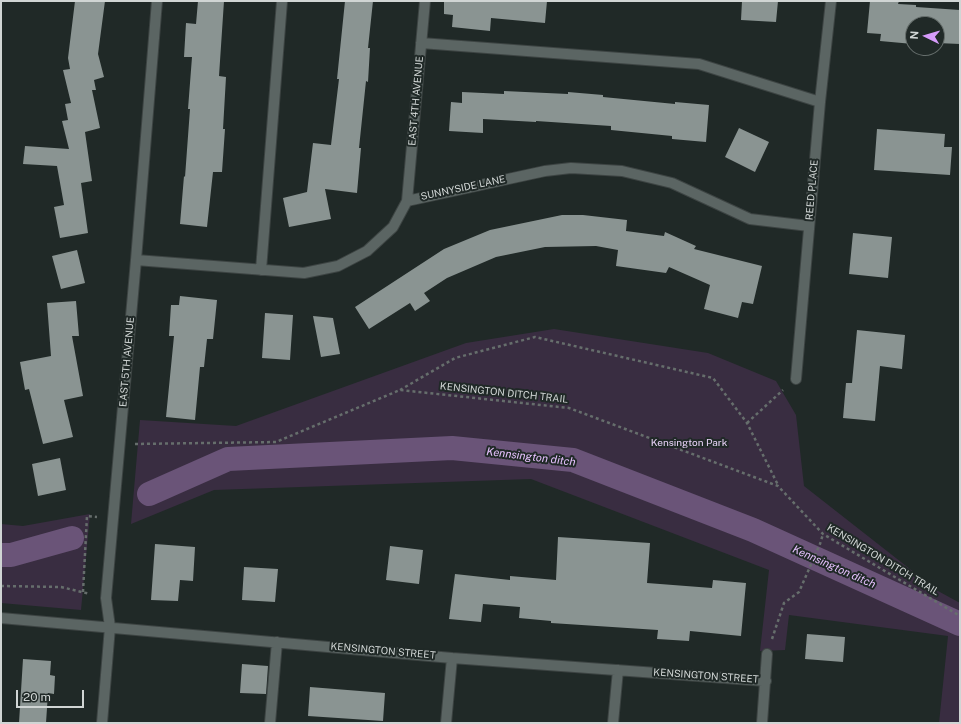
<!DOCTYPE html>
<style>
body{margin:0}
#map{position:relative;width:961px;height:724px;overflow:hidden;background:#202927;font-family:"Public Sans",sans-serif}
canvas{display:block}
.frame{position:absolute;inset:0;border:2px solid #d0d5d4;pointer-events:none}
.north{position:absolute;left:905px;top:16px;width:40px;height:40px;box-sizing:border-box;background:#202927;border:1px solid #666e6c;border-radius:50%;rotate:275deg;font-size:11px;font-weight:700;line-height:16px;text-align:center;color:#d0d5d4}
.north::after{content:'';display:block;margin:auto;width:14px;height:18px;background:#d69bfa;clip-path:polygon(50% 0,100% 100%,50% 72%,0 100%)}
.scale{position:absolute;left:16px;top:690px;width:68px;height:18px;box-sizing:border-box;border:2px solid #d0d5d4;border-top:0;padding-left:5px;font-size:12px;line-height:14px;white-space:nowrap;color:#d0d5d4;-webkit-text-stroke:3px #202927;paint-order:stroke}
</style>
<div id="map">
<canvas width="961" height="724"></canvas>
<div class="frame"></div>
<div class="north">N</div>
<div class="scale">20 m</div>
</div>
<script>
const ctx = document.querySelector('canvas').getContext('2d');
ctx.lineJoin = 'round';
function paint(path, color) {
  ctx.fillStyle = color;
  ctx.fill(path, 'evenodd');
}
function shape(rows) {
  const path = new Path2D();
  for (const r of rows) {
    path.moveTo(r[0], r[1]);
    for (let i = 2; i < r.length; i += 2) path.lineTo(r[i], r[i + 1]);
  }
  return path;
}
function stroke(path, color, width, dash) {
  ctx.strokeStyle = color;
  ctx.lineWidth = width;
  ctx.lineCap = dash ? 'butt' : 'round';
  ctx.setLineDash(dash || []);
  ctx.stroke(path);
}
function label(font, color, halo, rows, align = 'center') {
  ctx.font = font + ' "Public Sans",sans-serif';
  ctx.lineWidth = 4;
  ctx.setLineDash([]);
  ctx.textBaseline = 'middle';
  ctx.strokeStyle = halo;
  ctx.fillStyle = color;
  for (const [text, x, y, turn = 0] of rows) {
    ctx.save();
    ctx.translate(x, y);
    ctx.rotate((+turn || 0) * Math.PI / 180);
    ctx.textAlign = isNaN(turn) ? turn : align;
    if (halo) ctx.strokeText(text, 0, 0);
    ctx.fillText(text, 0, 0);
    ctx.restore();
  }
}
paint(shape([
 [554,329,708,353,776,381,796,415,804,486,938,591,960,603,960,723,939,723,948,636,789,615,785,650,760,651,769,570,531,479,214,490,131,524,140,420,236,426,466,343],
 [90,514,81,610,1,603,1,524,23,526]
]), '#392d41');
stroke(shape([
 [149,494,228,459,452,448,573,460,753,530,960,624],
 [1,555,11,555,72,538]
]), '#6a5478', 24);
paint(shape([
 [75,1,105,1,98,54,104,77,94,80,96,90,92,90,100,128,85,132,92,181,81,183,88,233,60,238,54,207,64,205,57,166,23,164,25,146,69,149,62,121,68,120,65,104,71,103,63,70,70,69,68,58],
 [198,1,224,1,219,76,226,77,223,129,225,129,222,172,213,172,207,227,180,224,184,176,185,177,190,109,188,109,192,57,184,57,186,23,196,24],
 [345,1,373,1,368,48,370,48,368,82,366,81,359,148,361,148,357,193,325,189,331,219,289,227,283,198,307,192,313,143,331,145,339,79,337,79],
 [444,1,547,1,545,23,491,18,490,31,452,27,453,15,444,14],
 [742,1,778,1,776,22,741,20],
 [870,1,899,1,898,4,916,5,916,7,960,10,960,44,937,43,937,24,913,24,913,44,880,41,881,34,867,33],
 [504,91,568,94,568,92,603,95,603,97,675,104,675,102,709,105,706,142,672,139,672,136,611,130,611,126,536,121,536,122,483,119,483,133,449,131,451,102,462,103,462,92,504,94],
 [739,128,769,142,755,172,725,157],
 [877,129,945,134,944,147,952,147,950,175,874,170],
 [562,215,583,215,627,220,626,231,664,236,665,232,696,246,694,249,762,266,753,304,742,302,738,318,704,309,710,285,669,267,666,273,616,266,618,250,596,246,545,247,496,257,447,278,424,293,430,301,415,311,410,303,369,329,355,307,444,249,490,230],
 [853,233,892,237,888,278,849,274],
 [77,250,85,283,61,289,52,256],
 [180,296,217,300,213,339,207,339,204,367,200,367,195,420,166,417,174,336,169,336,171,305,179,305],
 [76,301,79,336,72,336,83,396,64,400,73,437,43,444,29,389,25,390,20,362,51,356,47,303],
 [265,313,293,315,290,360,262,358],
 [313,316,333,318,340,354,321,357],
 [857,330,905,335,902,369,880,366,875,421,843,418,846,383,852,383],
 [60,458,66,490,38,496,32,464],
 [558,537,650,543,647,583,712,588,713,580,746,583,741,636,690,631,689,641,657,639,658,630,551,623,551,621,519,618,520,607,483,604,481,622,449,619,455,574,510,580,510,576,556,580],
 [155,544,195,547,193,581,180,580,178,601,151,600],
 [390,546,423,550,419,584,386,580],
 [244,567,278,569,275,602,242,600],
 [807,634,845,637,843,662,805,659],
 [23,659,51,661,50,675,55,676,54,694,48,693,46,723,19,723],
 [242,664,268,666,266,694,240,693],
 [310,687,385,693,383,721,308,716]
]), '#8a9492');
const minor = shape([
 [421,43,699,64,820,102],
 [407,201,425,1],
 [136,260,304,273,338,266,367,251,393,227,407,201,545,171,571,168,622,171,672,183,750,219,809,226],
 [261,270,282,1],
 [796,379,820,102,831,1],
 [1,618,452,658,766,681],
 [102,723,110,627,106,598,136,260,157,1],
 [270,723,277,642],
 [446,723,452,658],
 [613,723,618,670],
 [762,723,767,654]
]);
stroke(minor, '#3d4443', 12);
stroke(shape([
 [400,390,455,358,535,337,713,378,747,423,778,485],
 [747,423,783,390],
 [135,444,276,442,400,390,569,408,778,486,823,534,960,616],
 [1,586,61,587,90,594],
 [83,592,87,516,97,517],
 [772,639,784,603,799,592,820,544,823,534]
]), '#666e6c', 2.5, [3, 3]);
stroke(minor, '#5b6563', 10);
label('10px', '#d0d5d4', '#202927', [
 ["EAST 4TH AVENUE",416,101,-85],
 ["SUNNYSIDE LANE",463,188,-12],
 ["REED PLACE",812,190,-85],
 ["EAST 5TH AVENUE",127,362,-85],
 ["KENSINGTON DITCH TRAIL",504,393,6],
 ["KENSINGTON DITCH TRAIL",883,560,31],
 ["KENSINGTON STREET",383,651,5],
 ["KENSINGTON STREET",706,676,4]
]);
label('10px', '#ead4f9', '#202927', [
 ["Kensington Park",689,443]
]);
label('italic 11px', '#e6c1fe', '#202927', [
 ["Kennsington ditch",531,457,7],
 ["Kennsington ditch",834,567,24]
]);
</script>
